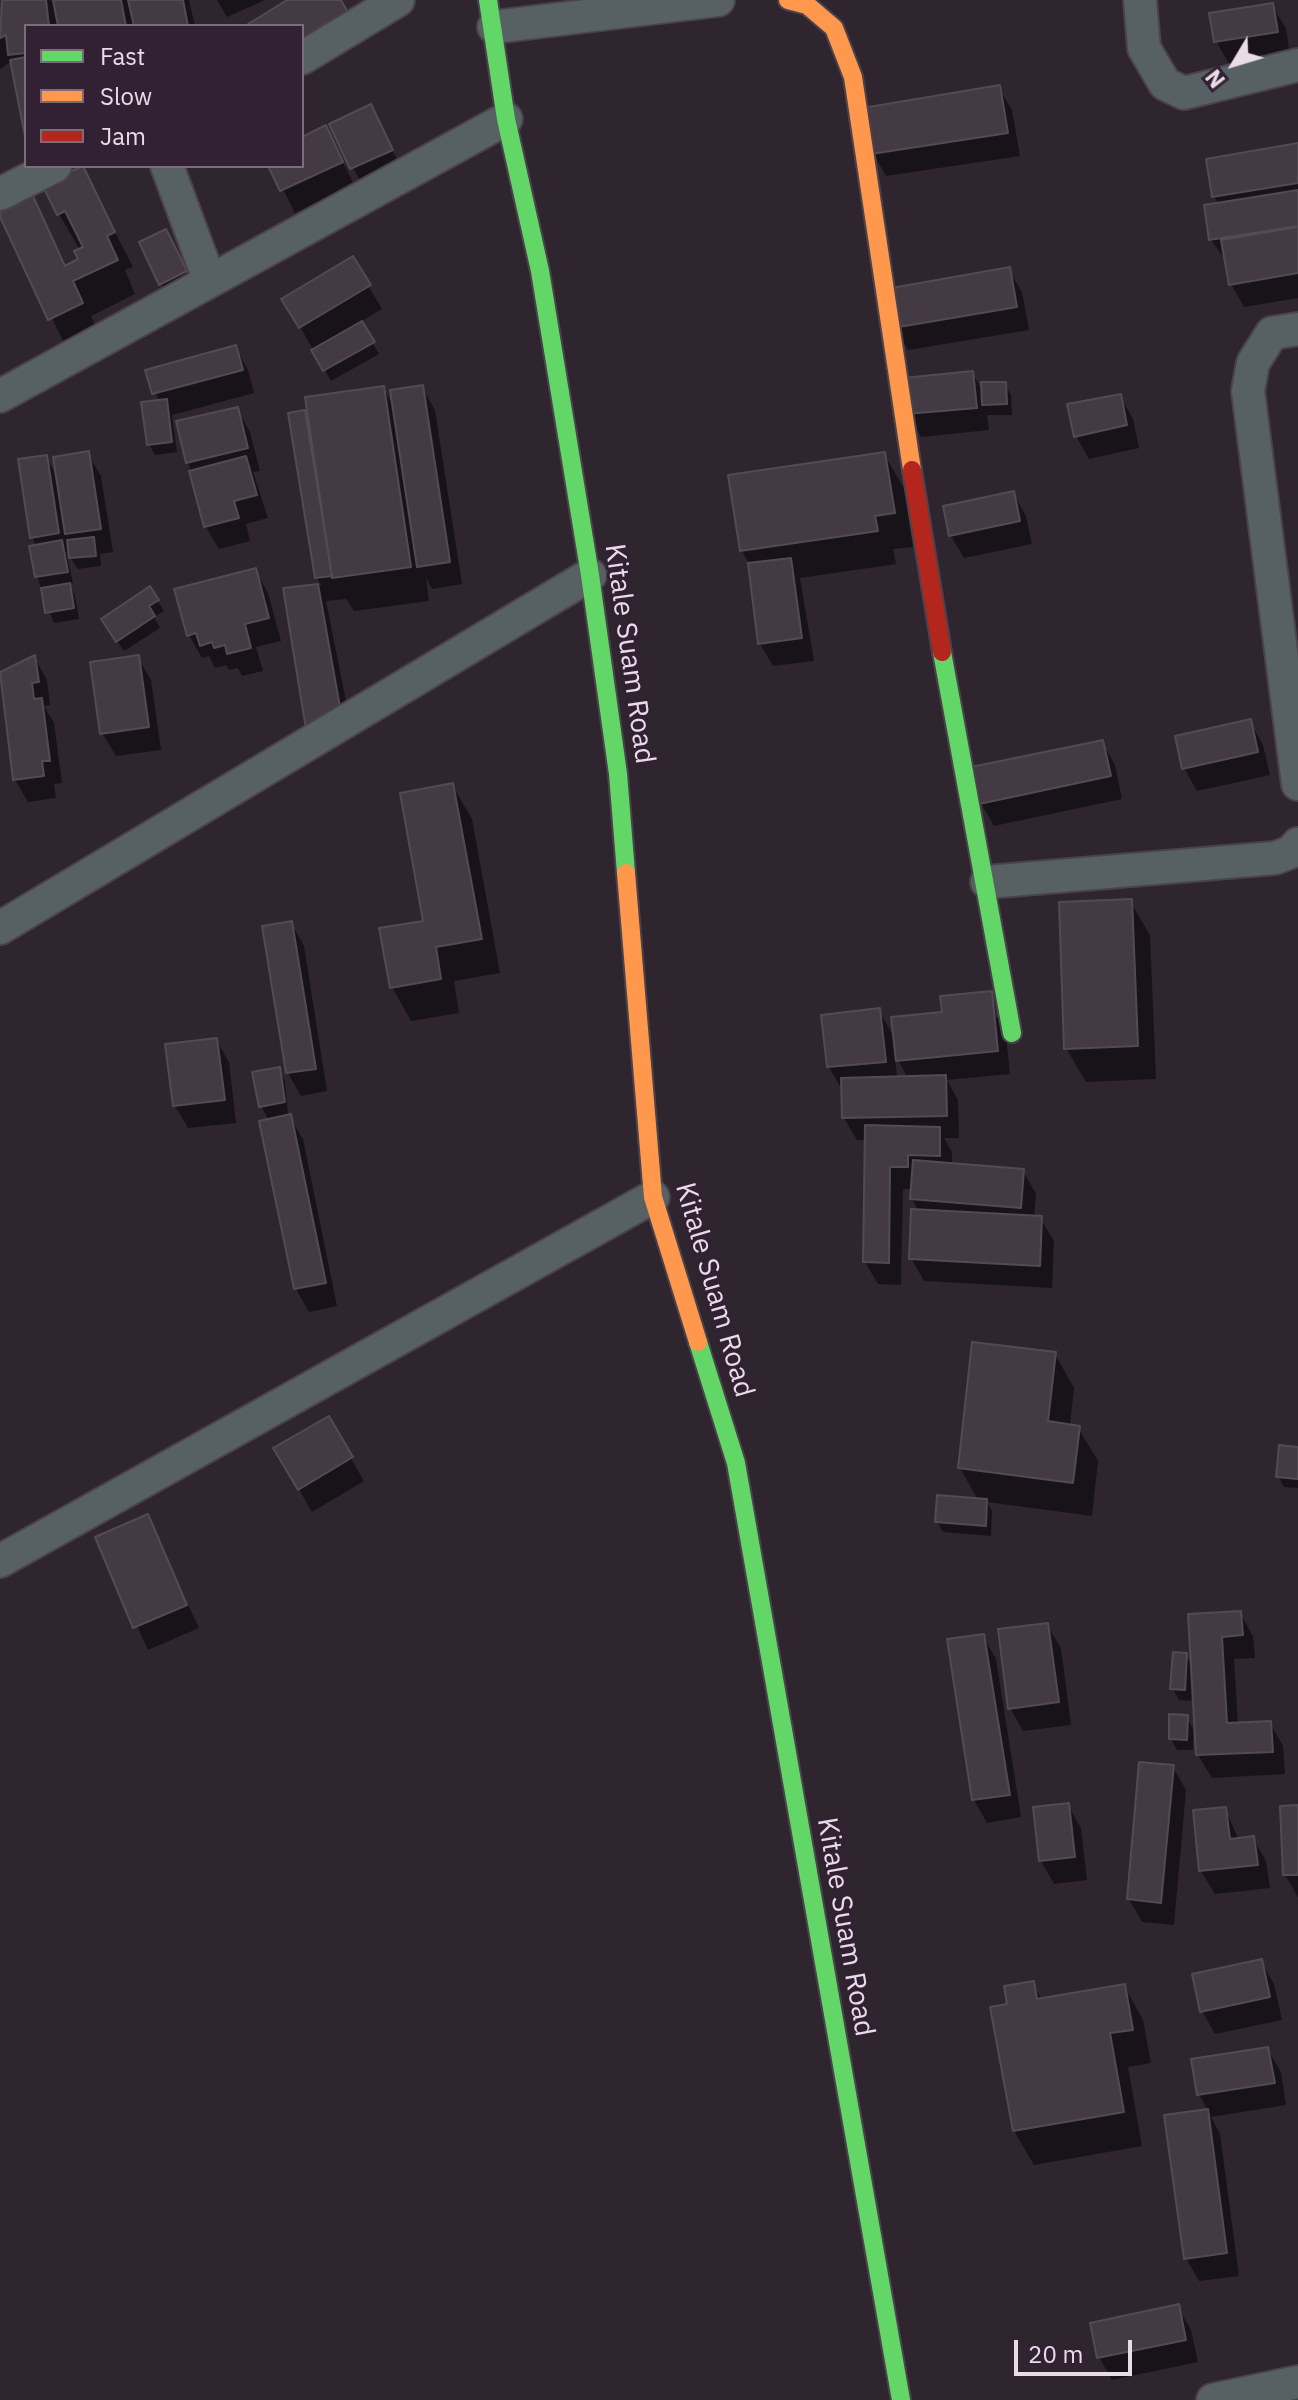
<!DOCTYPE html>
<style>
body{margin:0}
#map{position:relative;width:1298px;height:2400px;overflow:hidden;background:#2e252f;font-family:"IBM Plex Sans",sans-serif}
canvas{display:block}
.legend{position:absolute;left:24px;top:24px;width:280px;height:144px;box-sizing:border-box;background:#322133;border:2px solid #7b6c7b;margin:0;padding:10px 14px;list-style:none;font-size:24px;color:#e8dce8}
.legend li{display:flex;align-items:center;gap:16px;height:40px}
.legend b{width:40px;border:2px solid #7b6c7b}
.north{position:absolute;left:1194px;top:24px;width:80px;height:80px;-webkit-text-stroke:6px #322133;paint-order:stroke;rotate:232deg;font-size:22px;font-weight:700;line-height:32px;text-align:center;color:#e8dce8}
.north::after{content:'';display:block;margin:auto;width:28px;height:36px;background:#e8dce8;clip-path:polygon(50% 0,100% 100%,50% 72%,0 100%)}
.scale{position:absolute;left:1014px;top:2340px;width:118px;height:36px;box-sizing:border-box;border:4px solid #e8dce8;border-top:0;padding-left:10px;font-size:24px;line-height:28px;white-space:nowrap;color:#e8dce8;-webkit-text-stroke:6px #322133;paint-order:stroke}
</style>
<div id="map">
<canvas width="1298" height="2400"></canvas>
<ul class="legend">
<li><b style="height:10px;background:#63d668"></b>Fast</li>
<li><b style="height:10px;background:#ff974d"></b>Slow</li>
<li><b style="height:10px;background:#b3261e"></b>Jam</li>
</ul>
<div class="north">N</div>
<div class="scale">20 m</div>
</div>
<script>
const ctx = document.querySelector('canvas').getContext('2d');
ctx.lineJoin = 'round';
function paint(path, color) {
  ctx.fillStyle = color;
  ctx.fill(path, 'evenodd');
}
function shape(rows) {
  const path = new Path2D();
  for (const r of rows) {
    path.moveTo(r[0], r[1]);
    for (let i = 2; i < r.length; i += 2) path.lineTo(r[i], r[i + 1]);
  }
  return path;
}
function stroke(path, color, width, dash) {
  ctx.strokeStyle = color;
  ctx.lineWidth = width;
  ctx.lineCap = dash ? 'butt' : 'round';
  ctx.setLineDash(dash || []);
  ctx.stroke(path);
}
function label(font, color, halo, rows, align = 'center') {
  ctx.font = font + ' "IBM Plex Sans",sans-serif';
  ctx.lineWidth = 6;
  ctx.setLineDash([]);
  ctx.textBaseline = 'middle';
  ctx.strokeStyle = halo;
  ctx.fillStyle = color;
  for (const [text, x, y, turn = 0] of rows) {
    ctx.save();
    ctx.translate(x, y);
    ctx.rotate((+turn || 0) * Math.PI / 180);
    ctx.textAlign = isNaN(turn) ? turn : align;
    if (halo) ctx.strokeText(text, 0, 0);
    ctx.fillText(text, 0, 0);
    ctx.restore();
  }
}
paint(shape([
 [4,0,51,0,55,8,55,0,189,0,195,26,26,26,26,131,12,61,0,69,0,13,5,11],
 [217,0,265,0,227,17],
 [1272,6,1286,28,1290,55,1229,64,1216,41],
 [999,88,1012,110,1020,156,886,176,873,153],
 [370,106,404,173,365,191,332,125],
 [325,128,355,186,295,213,271,166,302,166,302,139],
 [1298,145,1298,298,1244,307,1231,284,1227,262,1211,240,1206,207,1219,205,1214,196],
 [82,168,133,267,125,270,135,294,91,316,101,338,69,353,0,211,31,197,67,267,81,260,80,250,59,214],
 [171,242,191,283,167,294,161,284],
 [352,259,382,309,360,322,379,354,331,381,284,299],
 [1009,270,1022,292,1029,330,908,350,895,328],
 [235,347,248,370,254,393,172,415,177,452,155,455,149,444,159,402,148,371],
 [972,373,984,393,1005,384,1011,395,1012,415,987,415,989,430,921,437,908,414],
 [383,388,394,407,422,388,435,410,462,584,432,589,426,578,429,601,354,611,346,599,326,601,353,736,321,751,285,590,321,585,317,578,304,412,311,424],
 [1120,396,1133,419,1139,448,1089,459,1076,436],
 [237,409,250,432,260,471,253,472,268,518,246,524,250,541,219,549,206,527,188,462],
 [88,454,101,476,113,552,100,554,101,566,78,569,66,551,73,583,68,583,75,596,79,619,54,623,37,577,37,547,32,537,46,457,58,478],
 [884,454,904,488,913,547,893,549,896,564,800,578,814,661,773,666,760,644,750,565,742,551],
 [1013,493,1026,516,1032,544,964,558,951,536],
 [255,570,268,593,281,641,256,647,263,671,242,676,238,668,229,670,226,665,215,668,209,656,202,658,189,635],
 [150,589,164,611,154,617,160,628,124,651,109,630],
 [34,657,47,680,50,705,44,706,54,723,62,783,54,784,56,798,28,802,15,780],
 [138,658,151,680,161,750,116,756,102,733],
 [1250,722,1263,745,1270,775,1197,791,1184,768],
 [1102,742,1115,765,1122,799,994,826,981,803],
 [452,785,472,819,500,973,454,981,459,1013,411,1021,392,987,426,922],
 [1130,901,1150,935,1156,1079,1086,1082,1066,1048],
 [291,923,304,946,327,1091,301,1096,288,1073,265,927],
 [879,1010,895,1039,1004,1016,1010,1074,947,1080,958,1100,959,1138,944,1138,952,1152,952,1165,1023,1171,1036,1194,1034,1218,1040,1218,1054,1241,1052,1288,924,1281,911,1258,919,1212,912,1199,913,1189,903,1189,901,1285,878,1284,865,1262,867,1140,857,1140,844,1118,842,1090,829,1067,823,1016],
 [895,1055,908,1078,897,1078],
 [216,1040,229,1062,236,1123,188,1128,175,1106],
 [279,1070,285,1081,288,1114,303,1139,337,1306,309,1312,296,1289,261,1122,269,1121,261,1106],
 [1055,1354,1074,1388,1070,1426,1078,1428,1098,1461,1092,1516,987,1502,992,1511,991,1536,943,1532,937,1522,978,1500,960,1468],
 [328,1419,364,1481,312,1512,276,1449],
 [1298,1449,1298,1488,1284,1487,1278,1476],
 [147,1517,199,1628,148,1650,97,1538],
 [1240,1613,1253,1636,1255,1658,1234,1659,1238,1725,1270,1723,1283,1746,1285,1774,1212,1778,1198,1755,1194,1685,1191,1701,1179,1700,1173,1689,1186,1655,1193,1668],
 [1047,1625,1061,1648,1071,1725,1023,1731,1010,1708],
 [983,1636,996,1659,1021,1817,987,1823,974,1800,949,1641],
 [1186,1717,1193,1728,1193,1750,1177,1750,1171,1739],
 [1173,1767,1186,1790,1174,1925,1142,1922,1129,1899],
 [1068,1805,1081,1828,1087,1880,1054,1884,1041,1861,1035,1809],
 [1298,1807,1298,1897,1285,1875],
 [1225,1809,1239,1840,1253,1838,1266,1861,1270,1888,1215,1894,1201,1871],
 [1261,1961,1274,1984,1282,2020,1215,2034,1202,2011],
 [1033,1984,1042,2000,1124,1986,1143,2020,1151,2063,1128,2067,1142,2146,1034,2165,1014,2131,1009,2006],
 [1267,2049,1281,2072,1286,2105,1211,2117,1220,2134,1239,2276,1199,2281,1186,2258,1208,2111,1199,2094],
 [1178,2307,1191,2330,1198,2362,1112,2380,1099,2357]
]), '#0007');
const building = shape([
 [2,0,46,0,49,26,26,26,26,53,8,55,6,35,0,38,2,0],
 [53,0,121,0,126,26,58,26,53,0],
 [128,0,183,0,188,26,134,26,128,0],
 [287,0,341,0,350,16,302,45,302,26,245,26,287,0],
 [1273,3,1278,32,1214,42,1209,13,1273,3],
 [26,57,26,141,10,60,26,57],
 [1000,85,1008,133,871,154,863,108,1000,85],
 [371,104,393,150,350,169,329,124,371,104],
 [326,125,343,162,280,191,268,166,302,166,302,137,326,125],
 [1298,143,1298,183,1212,197,1206,159,1298,143],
 [83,166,115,232,107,236,118,260,73,281,83,303,48,320,0,217,0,209,32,194,65,266,78,259,74,251,83,247,65,211,57,215,42,184,83,166],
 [1298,190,1298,226,1209,240,1204,205,1298,190],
 [1298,227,1298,273,1229,285,1221,240,1298,227],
 [166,229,187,271,159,285,139,242,166,229],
 [353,256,371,285,299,328,281,299,353,256],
 [1010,267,1017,307,893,328,886,289,1010,267],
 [362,321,375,342,323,371,311,350,362,321],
 [236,345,243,370,152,394,145,370,236,345],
 [973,371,977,408,906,414,903,378,973,371],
 [981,382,1006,382,1007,404,982,405,981,382],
 [423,385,450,562,417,567,390,390,423,385],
 [384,386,411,567,332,578,305,397,384,386],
 [1121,394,1127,425,1074,437,1067,404,1121,394],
 [167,399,172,442,147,445,141,402,167,399],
 [238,407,248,448,186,463,176,421,238,407],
 [305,410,332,576,315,578,288,413,305,410],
 [89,451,101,529,65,534,53,457,89,451],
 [885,452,895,513,875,516,878,531,740,551,728,475,885,452],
 [47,455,59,533,30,538,18,459,47,455],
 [246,456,257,495,234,501,239,518,204,527,189,471,246,456],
 [1014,491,1020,521,949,536,943,506,1014,491],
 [94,537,96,556,69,558,67,540,94,537],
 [62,540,68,572,35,577,29,546,62,540],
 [791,558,802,638,758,644,748,563,791,558],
 [256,568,269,618,245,624,251,648,227,654,225,645,214,648,212,642,200,646,196,633,187,636,174,589,256,568],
 [70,583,74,608,45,613,41,588,70,583],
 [318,584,341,713,306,729,283,588,318,584],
 [150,586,159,600,149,606,155,616,116,642,101,619,150,586],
 [35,655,39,682,32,683,34,699,42,698,50,761,42,761,44,776,13,780,0,672,35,655],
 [139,655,149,727,100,734,90,662,139,655],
 [1251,719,1258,752,1182,769,1175,736,1251,719],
 [1103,740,1111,776,979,804,971,767,1103,740],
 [453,783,482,939,436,947,441,979,390,988,379,928,423,921,400,793,453,783],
 [1132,899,1138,1046,1064,1049,1059,902,1132,899],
 [292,921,316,1069,286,1073,262,926,292,921],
 [992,991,998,1051,896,1061,891,1017,942,1012,940,996,992,991],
 [880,1008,886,1062,827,1067,821,1015,880,1008],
 [217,1038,225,1100,173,1106,165,1044,217,1038],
 [280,1067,285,1102,259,1107,252,1072,280,1067],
 [946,1075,947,1116,842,1118,841,1078,946,1075],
 [291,1114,326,1283,294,1289,259,1121,291,1114],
 [865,1125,940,1127,940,1156,908,1155,908,1167,890,1167,889,1263,863,1262,865,1125],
 [913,1160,1024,1169,1021,1208,910,1199,913,1160],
 [911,1209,1042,1216,1040,1266,909,1259,911,1209],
 [972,1342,1056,1352,1048,1421,1080,1426,1073,1483,958,1468,972,1342],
 [329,1416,353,1457,298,1490,273,1448,329,1416],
 [1279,1445,1298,1447,1298,1479,1276,1477,1279,1445],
 [937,1495,987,1499,986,1526,935,1522,937,1495],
 [148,1514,187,1605,133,1628,95,1537,148,1514],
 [1241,1611,1243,1635,1222,1637,1227,1723,1271,1721,1273,1752,1196,1755,1188,1614,1241,1611],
 [1048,1623,1059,1702,1008,1709,998,1629,1048,1623],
 [984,1634,1010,1795,972,1800,947,1639,984,1634],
 [1173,1652,1187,1653,1185,1690,1170,1689,1173,1652],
 [1169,1714,1188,1715,1187,1740,1169,1739,1169,1714],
 [1139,1762,1174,1765,1161,1903,1127,1899,1139,1762],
 [1069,1803,1075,1857,1039,1861,1033,1807,1069,1803],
 [1298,1805,1298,1875,1283,1875,1280,1806,1298,1805],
 [1226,1807,1230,1839,1254,1836,1258,1865,1199,1871,1193,1810,1226,1807],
 [1262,1959,1270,1997,1200,2012,1192,1974,1262,1959],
 [1034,1981,1037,1999,1125,1984,1133,2030,1110,2033,1124,2112,1013,2131,990,2007,1007,2004,1004,1986,1034,1981],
 [1268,2047,1275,2083,1197,2095,1191,2059,1268,2047],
 [1208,2109,1227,2253,1184,2259,1164,2115,1208,2109],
 [1179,2304,1186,2340,1097,2358,1090,2323,1179,2304]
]);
paint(building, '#433a44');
stroke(building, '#534b53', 2);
const street = shape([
 [1140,0,1144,48,1165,84,1184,93,1298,65],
 [494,27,718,0],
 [302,58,398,0],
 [167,166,209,279],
 [0,194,55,166],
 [1298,329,1272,333,1253,363,1248,391,1298,784],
 [0,396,506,119],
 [987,882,1275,858,1291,852,1298,844],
 [0,928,590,575],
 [0,1561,653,1197],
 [1213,2400,1298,2382]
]);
const fast = shape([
 [488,0,506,119,540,271,590,575,618,774,626,873],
 [942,652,1012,1033],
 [698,1342,736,1463,901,2400]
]);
const slow = shape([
 [788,0,807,5,834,28,853,77,912,470],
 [626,873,653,1197,698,1342]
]);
const jam = shape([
 [912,470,942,652]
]);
stroke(street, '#4b434c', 36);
stroke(fast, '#4b434c', 22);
stroke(slow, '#4b434c', 22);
stroke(jam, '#4b434c', 22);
stroke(street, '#576063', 32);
stroke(fast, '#63d668', 18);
stroke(slow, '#ff974d', 18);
stroke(jam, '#b3261e', 18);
label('28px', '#e8dce8', '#322133', [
 ["Kitale Suam Road",629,654,82],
 ["Kitale Suam Road",714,1290,74],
 ["Kitale Suam Road",845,1927,80]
]);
</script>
